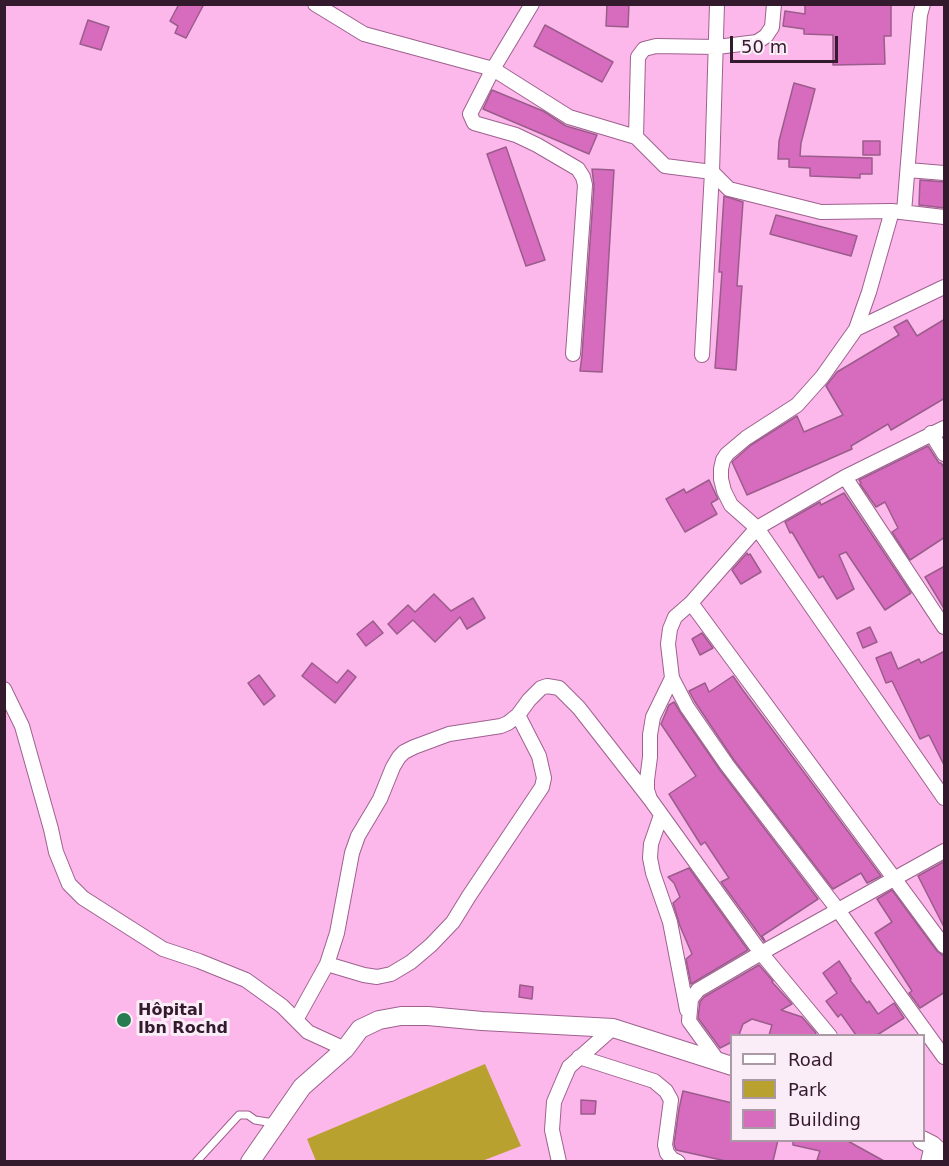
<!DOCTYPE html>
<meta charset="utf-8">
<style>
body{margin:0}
#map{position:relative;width:949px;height:1166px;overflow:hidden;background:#fcb8ea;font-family:"DejaVu Sans",sans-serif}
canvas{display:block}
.frame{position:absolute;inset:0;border:6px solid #331a2d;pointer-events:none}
.legend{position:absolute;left:730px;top:1034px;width:195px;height:108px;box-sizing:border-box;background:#fbedf7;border:2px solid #ab99a6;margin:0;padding:8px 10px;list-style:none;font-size:18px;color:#331a2d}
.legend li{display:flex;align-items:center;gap:12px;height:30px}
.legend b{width:30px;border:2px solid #ab99a6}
.scale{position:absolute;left:730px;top:36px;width:108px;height:27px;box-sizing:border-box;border:3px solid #331a2d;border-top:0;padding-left:8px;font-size:18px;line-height:21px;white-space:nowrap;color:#331a2d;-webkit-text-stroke:4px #fbedf7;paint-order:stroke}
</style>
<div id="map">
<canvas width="949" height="1166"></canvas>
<div class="frame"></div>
<ul class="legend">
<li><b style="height:8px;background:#fff"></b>Road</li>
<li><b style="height:16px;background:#b9a130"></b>Park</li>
<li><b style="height:16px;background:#d76cbf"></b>Building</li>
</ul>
<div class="scale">50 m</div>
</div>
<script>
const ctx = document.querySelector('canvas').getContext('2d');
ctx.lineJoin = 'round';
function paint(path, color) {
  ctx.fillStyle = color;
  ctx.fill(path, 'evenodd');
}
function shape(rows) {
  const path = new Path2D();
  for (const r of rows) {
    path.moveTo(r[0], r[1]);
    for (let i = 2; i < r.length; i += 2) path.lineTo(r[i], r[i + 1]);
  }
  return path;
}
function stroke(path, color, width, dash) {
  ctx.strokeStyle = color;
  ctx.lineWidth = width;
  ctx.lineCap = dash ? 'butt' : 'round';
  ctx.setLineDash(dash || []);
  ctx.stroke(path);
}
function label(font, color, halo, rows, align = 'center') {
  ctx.font = font + ' "DejaVu Sans",sans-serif';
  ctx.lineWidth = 6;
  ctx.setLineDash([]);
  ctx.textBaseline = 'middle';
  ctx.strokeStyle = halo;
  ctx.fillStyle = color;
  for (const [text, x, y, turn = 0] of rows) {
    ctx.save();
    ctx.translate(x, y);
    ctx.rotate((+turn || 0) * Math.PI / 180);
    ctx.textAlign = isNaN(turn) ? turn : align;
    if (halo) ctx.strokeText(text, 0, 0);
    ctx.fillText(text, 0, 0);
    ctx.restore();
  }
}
paint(shape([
 [485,1064,521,1146,482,1161,316,1161,307,1139]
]), '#b9a130');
const building = shape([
 [179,4,204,4,186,38,175,33,178,26,170,21,179,4],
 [607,4,629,4,628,27,606,26,607,4],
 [805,4,891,4,891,36,884,36,885,64,833,65,833,35,804,34,804,29,783,26,785,11,805,14,805,4],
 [88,20,109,27,101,50,80,44,88,20],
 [545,25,613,62,602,82,534,46,545,25],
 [794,83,815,89,801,143,800,156,872,158,872,174,860,174,860,178,810,176,810,168,789,167,789,159,778,159,779,141,794,83],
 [492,90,543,111,566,126,597,135,589,154,483,109,492,90],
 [863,141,880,141,880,155,863,155,863,141],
 [506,147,545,260,526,266,487,154,506,147],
 [592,169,614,170,602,372,580,371,582,355,594,186,592,169],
 [920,180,945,182,945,208,919,205,920,180],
 [724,196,743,202,737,286,742,286,736,370,715,368,722,272,719,272,724,196],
 [776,215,857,236,851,256,770,234,776,215],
 [945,319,945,398,891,430,888,424,851,446,852,449,747,495,732,462,734,460,751,445,797,416,804,432,843,415,826,386,837,372,899,335,894,327,907,320,917,336,945,319],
 [928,446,939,463,941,463,945,469,945,537,910,560,892,532,898,528,885,502,876,507,860,484,861,483,859,480,928,446],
 [709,480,718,499,711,503,717,514,685,532,666,499,684,489,686,493,709,480],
 [844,493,911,593,885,610,846,552,839,555,854,589,837,599,823,576,819,578,792,532,790,533,785,522,820,502,821,505,844,493],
 [747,553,748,555,750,554,761,572,741,584,732,570,747,553],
 [945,566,945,610,925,577,945,566],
 [434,594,451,611,473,598,485,618,467,629,460,617,435,642,413,620,397,634,388,624,408,605,415,612,434,594],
 [373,621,383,633,366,646,357,634,373,621],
 [870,627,877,642,863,648,857,633,870,627],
 [702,633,713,648,700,655,692,639,702,633],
 [945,651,945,767,929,735,920,739,892,681,886,683,876,658,891,652,898,669,919,659,921,663,945,651],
 [312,663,337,683,348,670,356,677,335,703,302,676,312,663],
 [259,675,275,696,264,705,248,683,259,675],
 [733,676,742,689,881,876,867,883,861,873,833,889,734,760,695,702,689,691,705,683,709,692,733,676],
 [674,702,680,712,720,770,818,899,762,936,765,941,764,941,721,882,729,878,705,842,701,845,669,794,696,776,661,724,669,705,674,702],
 [945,861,945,929,918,876,945,861],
 [689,868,748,950,691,984,686,959,692,954,680,926,673,903,680,897,674,883,668,877,689,868],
 [892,890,937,951,945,957,945,992,920,1008,909,993,912,991,875,933,892,922,877,899,892,890],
 [839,961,851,979,850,980,867,1003,869,1001,878,1014,894,1003,904,1018,877,1035,856,1035,841,1014,838,1017,826,1001,837,993,823,973,839,961],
 [759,965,773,981,772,982,792,1004,781,1010,802,1017,816,1033,815,1035,769,1035,772,1025,752,1019,743,1024,739,1035,732,1035,732,1042,720,1048,698,1018,700,1002,704,997,759,965],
 [520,985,533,987,532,999,519,997,520,985],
 [683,1091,732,1103,732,1140,778,1140,773,1161,726,1161,676,1150,674,1144,679,1109,683,1091],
 [581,1100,596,1101,595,1114,581,1114,581,1100],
 [793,1140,846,1140,884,1161,824,1161,817,1160,820,1151,793,1145,793,1140]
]);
paint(building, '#d76cbf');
stroke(building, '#9a5c8b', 1.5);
const service = shape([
 [196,1162,239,1115,248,1115,255,1120,274,1123]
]);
const minor = shape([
 [315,4,364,34,493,69,569,117,636,137,665,166,712,172,729,189,821,212,892,211,944,217],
 [532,4,493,69,470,114,474,123,516,135,537,145,578,169,583,177,585,185,573,354],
 [636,137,638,57,644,49,656,46,717,47,757,42,766,36,772,27,774,4],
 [908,170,944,173],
 [892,211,869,292,856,329,822,377,797,405,746,438,727,454,723,460,721,469,721,479,724,491,731,505,757,528,944,798],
 [904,212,920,15,923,4],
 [856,329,944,287],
 [702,355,712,172,717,4],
 [944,428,845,477,757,528,691,603,675,617,670,629,668,644,672,678,687,707,727,765,838,910,944,1057],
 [931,433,944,454],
 [845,477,944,627],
 [691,603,944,946],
 [672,678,653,717,650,735,650,757,647,780,647,790,650,799,761,953,830,1036],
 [4,689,22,726,51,829,56,852,69,884,83,898,163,949,199,961,246,980,282,1006,308,1032,345,1049],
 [661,815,651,844,650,858,653,873,670,922,687,1010],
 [327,964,364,975,377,977,391,974,411,962,431,945,453,922,469,896,542,787,544,778,539,756,518,715],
 [296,1020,327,964,337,933,352,853,358,836,380,799,393,767,399,757,404,752,414,747,449,734,501,726,508,723,518,715,529,700,541,688,547,686,559,688,579,708,650,799],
 [579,1057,654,1081,666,1091,671,1100,665,1145,667,1153,672,1159,678,1162],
 [718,1061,689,1021,691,999,698,990,761,953,944,851],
 [559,1162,552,1130,554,1102,562,1083,569,1067,613,1028],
 [928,1162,932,1145]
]);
const tertiary = shape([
 [922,1140,932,1145,944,1156],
 [250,1162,302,1087,345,1049,360,1029,379,1020,401,1016,428,1016,482,1021,613,1028,732,1066]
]);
stroke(service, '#9e618f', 9);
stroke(minor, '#9e618f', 16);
stroke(tertiary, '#9e618f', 20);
stroke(service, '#fff', 7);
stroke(minor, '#fff', 14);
stroke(tertiary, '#fff', 18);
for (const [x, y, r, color] of [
 [124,1020,8,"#277d50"]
]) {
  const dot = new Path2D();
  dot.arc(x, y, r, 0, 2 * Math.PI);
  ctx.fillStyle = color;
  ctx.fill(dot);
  stroke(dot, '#fbedf7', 2);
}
label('bold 16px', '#331a2d', '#fbedf7', [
 ["Hôpital",138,1011],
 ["Ibn Rochd",138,1029]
], 'left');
</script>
